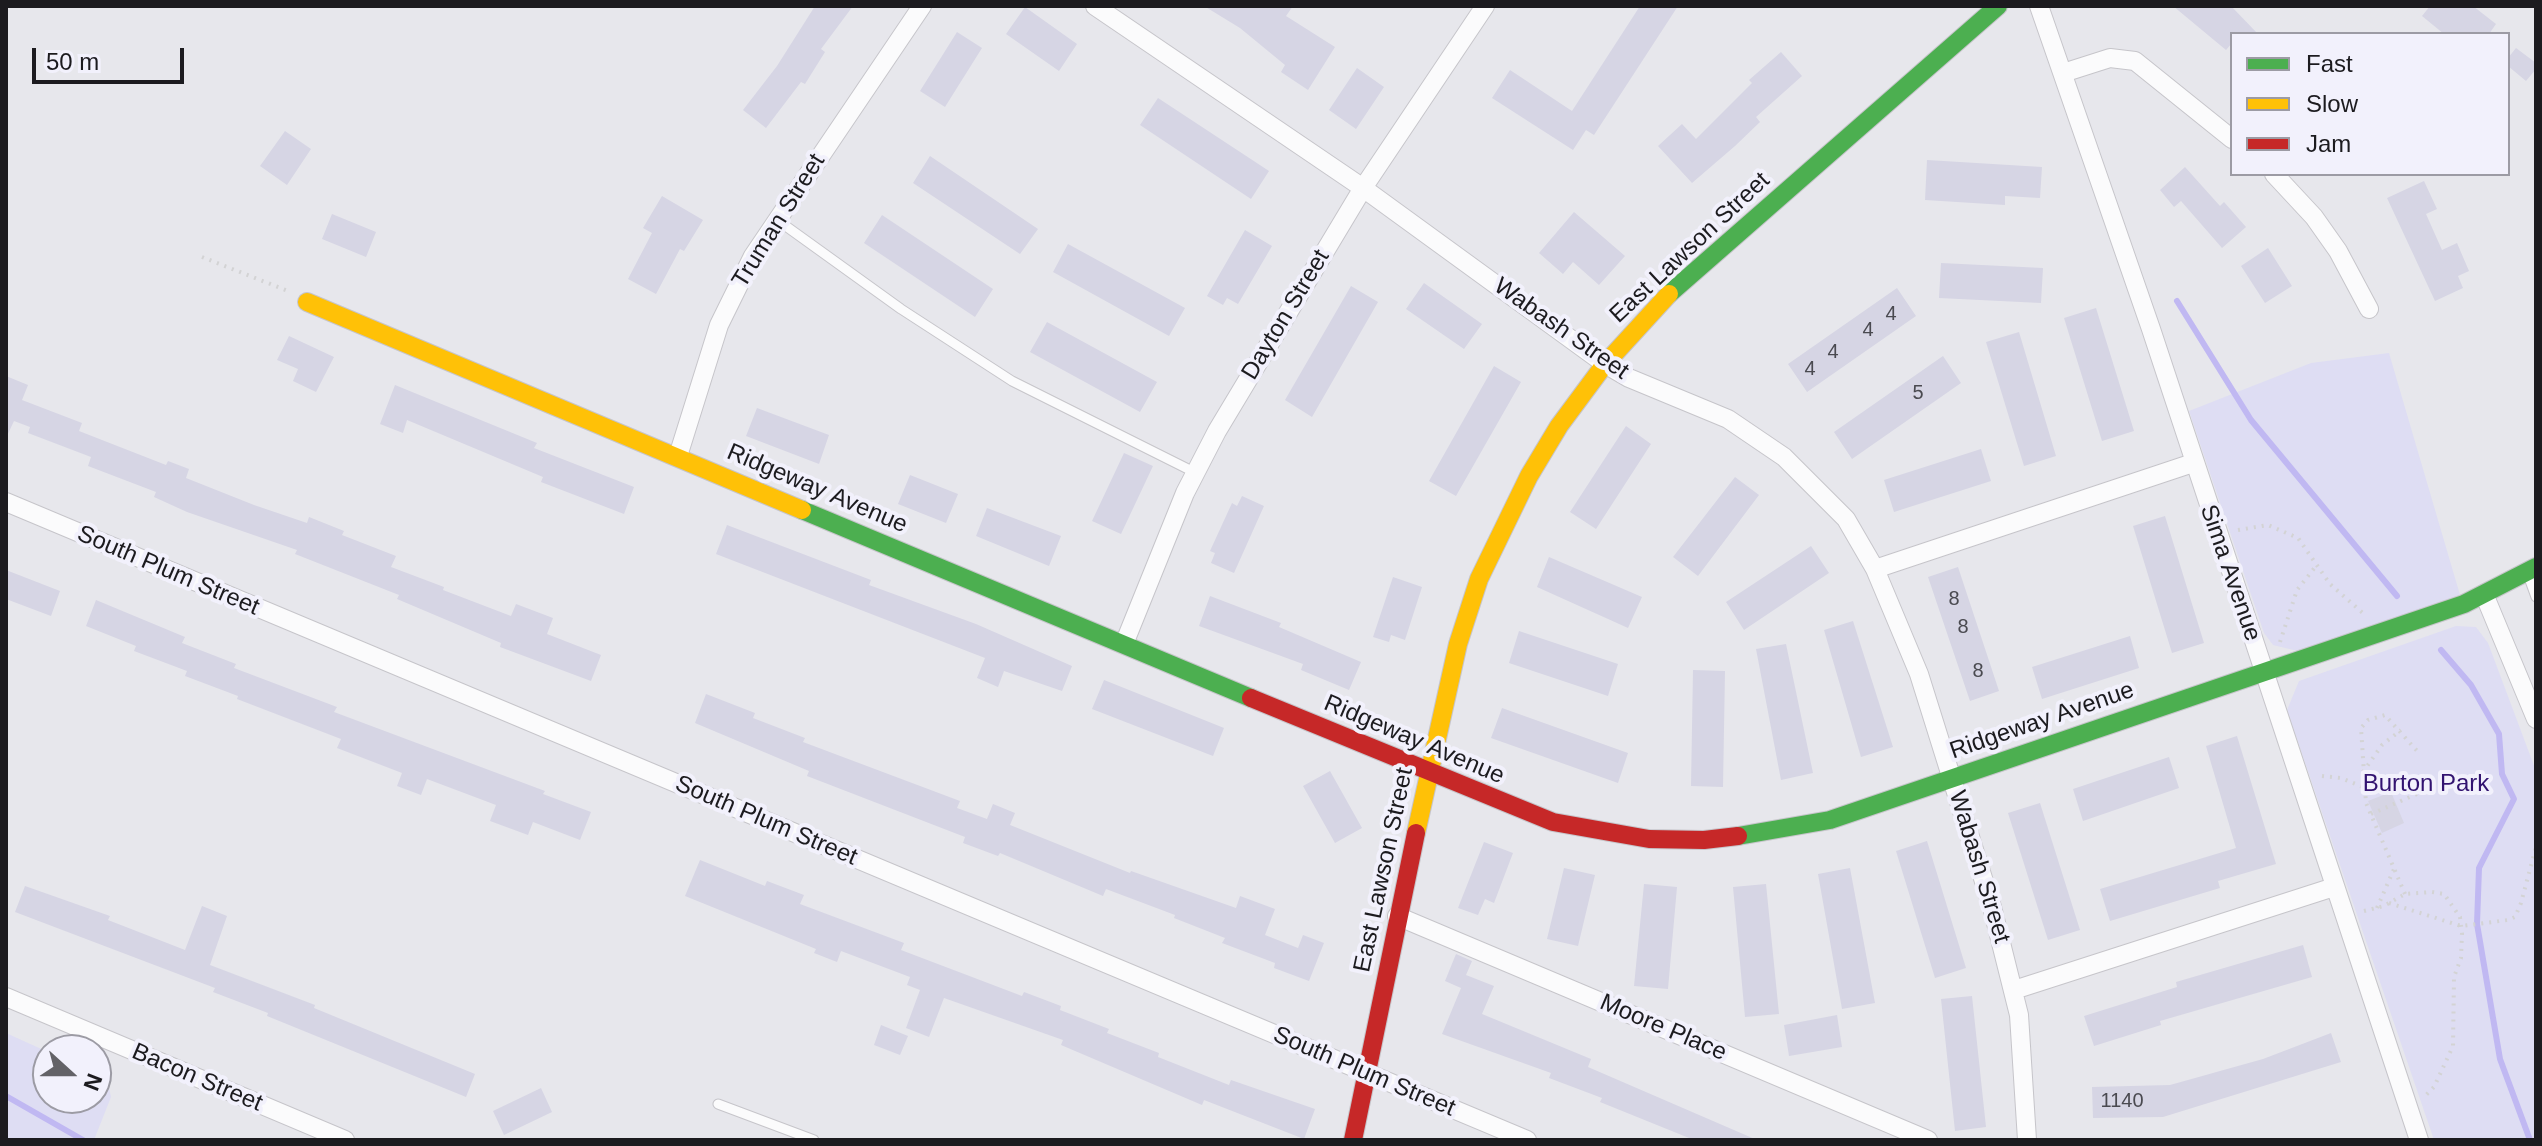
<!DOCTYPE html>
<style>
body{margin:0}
#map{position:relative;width:2542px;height:1146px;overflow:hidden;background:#e7e7ec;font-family:Helvetica,sans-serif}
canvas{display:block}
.frame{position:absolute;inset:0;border:8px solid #1c1b1f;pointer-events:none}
.legend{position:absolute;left:2230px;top:32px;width:280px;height:144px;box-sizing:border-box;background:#f2f1fc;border:2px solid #9c9ba4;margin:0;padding:10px 14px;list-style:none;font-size:24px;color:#1c1b1f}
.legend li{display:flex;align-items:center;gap:16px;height:40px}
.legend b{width:40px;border:2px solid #9c9ba4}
.north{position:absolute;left:32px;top:1034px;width:80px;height:80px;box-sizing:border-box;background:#f2f1fc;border:2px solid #9c9ba4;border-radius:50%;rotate:111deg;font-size:22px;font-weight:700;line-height:32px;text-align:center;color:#1c1b1f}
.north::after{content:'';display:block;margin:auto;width:28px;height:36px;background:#636267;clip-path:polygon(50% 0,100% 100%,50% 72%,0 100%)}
.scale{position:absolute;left:32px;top:48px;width:152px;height:36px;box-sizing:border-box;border:4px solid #1c1b1f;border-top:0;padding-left:10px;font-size:24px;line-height:28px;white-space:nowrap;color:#1c1b1f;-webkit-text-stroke:6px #f2f1fc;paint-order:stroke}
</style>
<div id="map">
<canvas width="2542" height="1146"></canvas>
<div class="frame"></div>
<ul class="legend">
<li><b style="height:10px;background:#4caf50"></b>Fast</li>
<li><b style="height:10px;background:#ffc107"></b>Slow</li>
<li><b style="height:10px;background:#c62828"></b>Jam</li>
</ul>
<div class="north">N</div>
<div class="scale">50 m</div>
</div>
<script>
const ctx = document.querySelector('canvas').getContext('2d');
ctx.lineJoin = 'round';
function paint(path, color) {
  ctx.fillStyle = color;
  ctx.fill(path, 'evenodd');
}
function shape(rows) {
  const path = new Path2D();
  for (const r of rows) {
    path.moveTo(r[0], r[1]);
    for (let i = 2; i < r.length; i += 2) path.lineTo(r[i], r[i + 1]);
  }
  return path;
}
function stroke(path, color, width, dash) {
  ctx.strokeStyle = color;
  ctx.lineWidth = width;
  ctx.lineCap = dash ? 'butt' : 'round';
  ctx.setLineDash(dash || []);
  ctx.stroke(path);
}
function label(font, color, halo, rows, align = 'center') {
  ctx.font = font + ' Helvetica,sans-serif';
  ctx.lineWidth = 8;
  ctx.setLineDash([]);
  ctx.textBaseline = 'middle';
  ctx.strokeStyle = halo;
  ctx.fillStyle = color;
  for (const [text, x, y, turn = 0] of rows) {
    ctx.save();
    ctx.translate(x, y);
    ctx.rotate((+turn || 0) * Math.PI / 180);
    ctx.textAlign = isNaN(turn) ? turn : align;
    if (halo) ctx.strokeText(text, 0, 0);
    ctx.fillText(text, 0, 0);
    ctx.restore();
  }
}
paint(shape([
 [2389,353,2460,595,2298,651,2273,645,2264,633,2189,411,2311,363],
 [2456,626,2476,627,2488,643,2536,771,2536,1140,2434,1140,2287,710,2299,681],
 [6,1033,48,1052,48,1098,96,1098,96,1077,108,1083,111,1097,94,1140,6,1140]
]), '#deddf3');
stroke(shape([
 [2177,301,2251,420,2397,596],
 [2441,650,2471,685,2499,734,2502,774,2514,799,2479,868,2477,924,2500,1059,2530,1140],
 [6,1096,83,1140]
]), '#c0b8f2', 6);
paint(shape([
 [815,6,853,6,821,49,825,52,805,84,801,82,766,128,743,110,777,66],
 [1204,6,1293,6,1286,16,1335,47,1308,90,1281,72,1285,65,1240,28],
 [1640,6,1678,6,1594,135,1586,130,1573,150,1492,98,1510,70,1572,111],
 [2173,6,2231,6,2258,34,2232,34,2232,43,2226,50],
 [2430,6,2473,6,2496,24,2489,34,2444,34,2422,16],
 [1025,7,1077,44,1059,71,1006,34],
 [957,32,982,48,945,107,920,91],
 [2516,48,2536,63,2536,69,2526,81,2508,66,2508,58],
 [1781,52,1802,76,1756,117,1760,122,1735,146,1692,183,1658,146,1682,124,1696,139,1752,83,1749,80],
 [1357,68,1384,87,1356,129,1329,110],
 [1158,98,1269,171,1251,199,1140,125],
 [285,131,311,149,287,185,260,166],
 [930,156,1038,229,1020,254,913,183],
 [1927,160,2042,167,2040,198,2005,196,2005,205,1925,200],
 [2185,167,2220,206,2224,202,2246,227,2222,248,2181,201,2174,207,2160,190],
 [2424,181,2437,209,2426,214,2442,250,2457,243,2469,271,2458,276,2463,288,2435,301,2387,198],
 [662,196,703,220,684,251,680,249,656,294,628,279,652,233,643,228],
 [1574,212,1625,256,1599,285,1573,262,1563,274,1539,253],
 [332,214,376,232,366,257,322,239],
 [882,215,993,289,975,317,864,243],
 [1245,230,1272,246,1238,304,1227,298,1223,305,1207,296],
 [1068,244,1185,308,1169,336,1053,272],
 [2268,248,2292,286,2265,303,2241,266],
 [1941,263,2043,268,2041,303,1939,298],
 [1424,283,1482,324,1464,349,1406,309],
 [1351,286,1378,302,1312,417,1285,400],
 [1897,288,1916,316,1807,392,1788,364],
 [2096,308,2134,431,2102,441,2064,318],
 [1047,322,1157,382,1140,412,1030,352],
 [2019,332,2056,456,2024,466,1986,342],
 [289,336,334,357,316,392,293,381,298,369,277,360],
 [1943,356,1961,383,1852,459,1834,432],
 [1494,366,1521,382,1456,496,1429,481],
 [6,376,28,385,22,400,82,423,79,431,166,465,168,461,189,469,186,478,254,505,307,523,309,517,344,531,342,535,396,556,391,567,444,587,443,590,511,616,516,604,553,618,547,634,601,655,591,681,500,647,501,643,397,599,399,595,295,554,297,550,187,512,154,497,156,492,88,466,91,457,28,433,30,427,14,421,6,438],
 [395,385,537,443,534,448,634,487,624,514,541,482,543,477,407,420,403,433,380,424],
 [757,408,829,435,819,464,746,436],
 [1626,426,1651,444,1596,529,1570,512],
 [1981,449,1991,481,1894,512,1884,480],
 [1124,453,1153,466,1121,534,1092,521],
 [910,475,958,494,946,523,898,504],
 [1735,477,1759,495,1698,576,1673,557],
 [1242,496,1264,506,1234,573,1211,563,1215,553,1210,551,1232,503,1237,506],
 [987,508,1061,536,1049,566,976,536],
 [2165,516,2204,643,2172,653,2133,526],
 [727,525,871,580,869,585,976,624,1072,666,1062,691,1004,671,998,687,977,678,985,658,716,554],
 [1811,546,1829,573,1744,630,1726,602],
 [1549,557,1642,597,1628,628,1537,587],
 [1958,567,1999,691,1970,701,1928,577],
 [6,570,60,591,51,616,6,599],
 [1393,577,1422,587,1405,640,1391,635,1389,642,1373,637],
 [1210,596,1281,623,1279,627,1361,662,1349,690,1301,670,1303,664,1199,626],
 [96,600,185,637,182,643,236,664,234,668,337,707,334,712,545,791,543,794,591,812,580,840,533,822,528,835,490,821,496,805,427,779,421,795,397,786,402,773,337,748,341,739,237,699,238,696,185,676,187,671,134,651,136,646,86,626],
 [1853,621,1893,747,1861,757,1824,630],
 [1519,631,1618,664,1608,696,1509,663],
 [2130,636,2139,668,2042,699,2032,667],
 [1786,644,1813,773,1781,780,1756,649],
 [1693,670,1725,671,1723,787,1691,786],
 [1104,680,1224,728,1213,756,1092,709],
 [706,694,755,713,753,718,805,738,803,742,960,801,957,808,987,819,993,804,1015,813,1010,825,1130,873,1131,871,1236,908,1240,896,1275,909,1265,935,1298,948,1303,935,1324,943,1309,981,1274,968,1275,963,1222,943,1225,938,1174,918,1175,915,1106,889,1103,896,1000,853,998,856,963,843,965,837,807,776,809,771,695,723],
 [1502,708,1628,753,1618,783,1491,738],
 [2237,736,2276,864,2218,881,2220,888,2110,921,2100,889,2236,848,2206,746],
 [2169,757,2179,788,2083,821,2073,789],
 [1330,771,1362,828,1335,843,1303,786],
 [2391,792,2404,823,2382,833,2368,801],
 [2040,803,2080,930,2048,940,2008,813],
 [1927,841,1966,968,1935,978,1896,851],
 [1484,842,1513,853,1494,903,1485,899,1478,915,1458,908],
 [700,860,765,886,767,881,804,895,800,904,904,943,901,950,1022,996,1024,992,1061,1006,1060,1010,1109,1029,1107,1033,1159,1053,1158,1057,1229,1085,1231,1080,1315,1109,1304,1139,1204,1100,1202,1105,1061,1045,1063,1040,944,998,929,1037,906,1028,920,990,907,985,910,977,841,951,837,962,814,953,816,949,685,896],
 [1564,868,1595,875,1578,946,1547,939],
 [1850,868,1875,1003,1842,1009,1818,874],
 [1644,884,1677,887,1668,989,1634,986],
 [1766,884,1779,1014,1745,1017,1733,887],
 [25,886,110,916,108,920,185,950,202,906,227,916,210,965,315,1005,314,1008,475,1074,466,1097,267,1016,268,1013,213,992,215,988,15,912],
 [2303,945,2312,977,2160,1021,2161,1025,2094,1046,2084,1016,2177,987,2176,982],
 [1456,954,1472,961,1466,975,1494,986,1482,1014,1591,1059,1588,1067,1757,1140,1694,1140,1600,1102,1602,1098,1549,1078,1551,1073,1442,1034,1461,988,1445,981],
 [1972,996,1986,1127,1955,1131,1941,999],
 [1837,1015,1842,1047,1789,1056,1784,1025],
 [881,1025,908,1036,900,1055,874,1045],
 [2331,1033,2341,1062,2163,1117,2093,1118,2092,1087,2170,1085,2263,1059],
 [541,1088,552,1112,504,1135,493,1111]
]), '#d6d5e4');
const lane = shape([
 [776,219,901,309,1012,381,1196,473],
 [2528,575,2536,597],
 [718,1104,814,1140]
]);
const street = shape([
 [1095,6,1363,188,1605,364,1629,378,1728,419,1784,457,1846,519,1875,569,1919,674,1992,907,2019,1015,2027,1140],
 [2039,6,2151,329,2419,1140],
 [2063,73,2110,58,2135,61,2232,139],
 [2274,174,2314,217,2338,251,2369,309],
 [678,456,719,325,753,256,922,6],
 [6,502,1527,1140],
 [1875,569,2193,463],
 [2484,594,2536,719],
 [1124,644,1185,493,1217,431,1363,188,1485,6],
 [1397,916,1928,1140],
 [2014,990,2334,887],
 [6,997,345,1140]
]);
const fast = shape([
 [1669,294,1998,6],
 [802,510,1251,698],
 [1738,836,1830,820,2464,604,2536,567]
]);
const slow = shape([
 [307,302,802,510],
 [1416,833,1458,644,1479,579,1529,476,1559,426,1605,364,1669,294]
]);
const jam = shape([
 [1251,698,1553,822,1649,839,1704,840,1738,836],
 [1353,1140,1416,833]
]);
stroke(lane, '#c6c5ca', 11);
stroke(street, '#c6c5ca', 20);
stroke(fast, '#c6c5ca', 20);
stroke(slow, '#c6c5ca', 20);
stroke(jam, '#c6c5ca', 20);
stroke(shape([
 [202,257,288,291],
 [2238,530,2268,525,2298,538,2330,584,2365,615],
 [2280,642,2297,590,2316,566],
 [2363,772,2382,745,2401,730],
 [2322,776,2341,778,2363,787],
 [2371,814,2433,787],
 [2405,894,2366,803,2361,728,2368,720,2385,715,2418,752],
 [2389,903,2461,926,2508,920,2515,917,2521,903,2536,847],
 [2377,908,2394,869],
 [2364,911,2384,906,2405,894,2432,892,2444,894,2460,917,2462,933,2461,958,2454,977,2453,1046,2434,1087,2426,1095]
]), '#d3d3d4', 4, [2, 6]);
stroke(lane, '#fbfbfc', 9);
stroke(street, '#fbfbfc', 18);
stroke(fast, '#4caf50', 18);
stroke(slow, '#ffc107', 18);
stroke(jam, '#c62828', 18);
label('20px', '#4a4a50', null, [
 ["4",1891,314],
 ["4",1868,330],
 ["4",1833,352],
 ["4",1810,369],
 ["5",1918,393],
 ["8",1954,599],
 ["8",1963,627],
 ["8",1978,671],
 ["1140",2122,1101]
]);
label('24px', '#1c1b1f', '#f2f1fc', [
 ["Truman Street",779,221,-58],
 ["East Lawson Street",1690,248,-43],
 ["Dayton Street",1286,315,-59],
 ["Wabash Street",1561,329,35],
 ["Ridgeway Avenue",817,489,23],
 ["South Plum Street",168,571,23],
 ["Sima Avenue",2230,573,71],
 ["Ridgeway Avenue",2042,721,-19],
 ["Ridgeway Avenue",1414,740,23],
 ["South Plum Street",766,821,23],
 ["Wabash Street",1979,867,73],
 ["East Lawson Street",1384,870,-78],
 ["Moore Place",1663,1028,23],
 ["South Plum Street",1364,1072,23],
 ["Bacon Street",197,1078,23]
]);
label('24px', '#321370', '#f2f1fc', [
 ["Burton Park",2426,784]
]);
</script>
